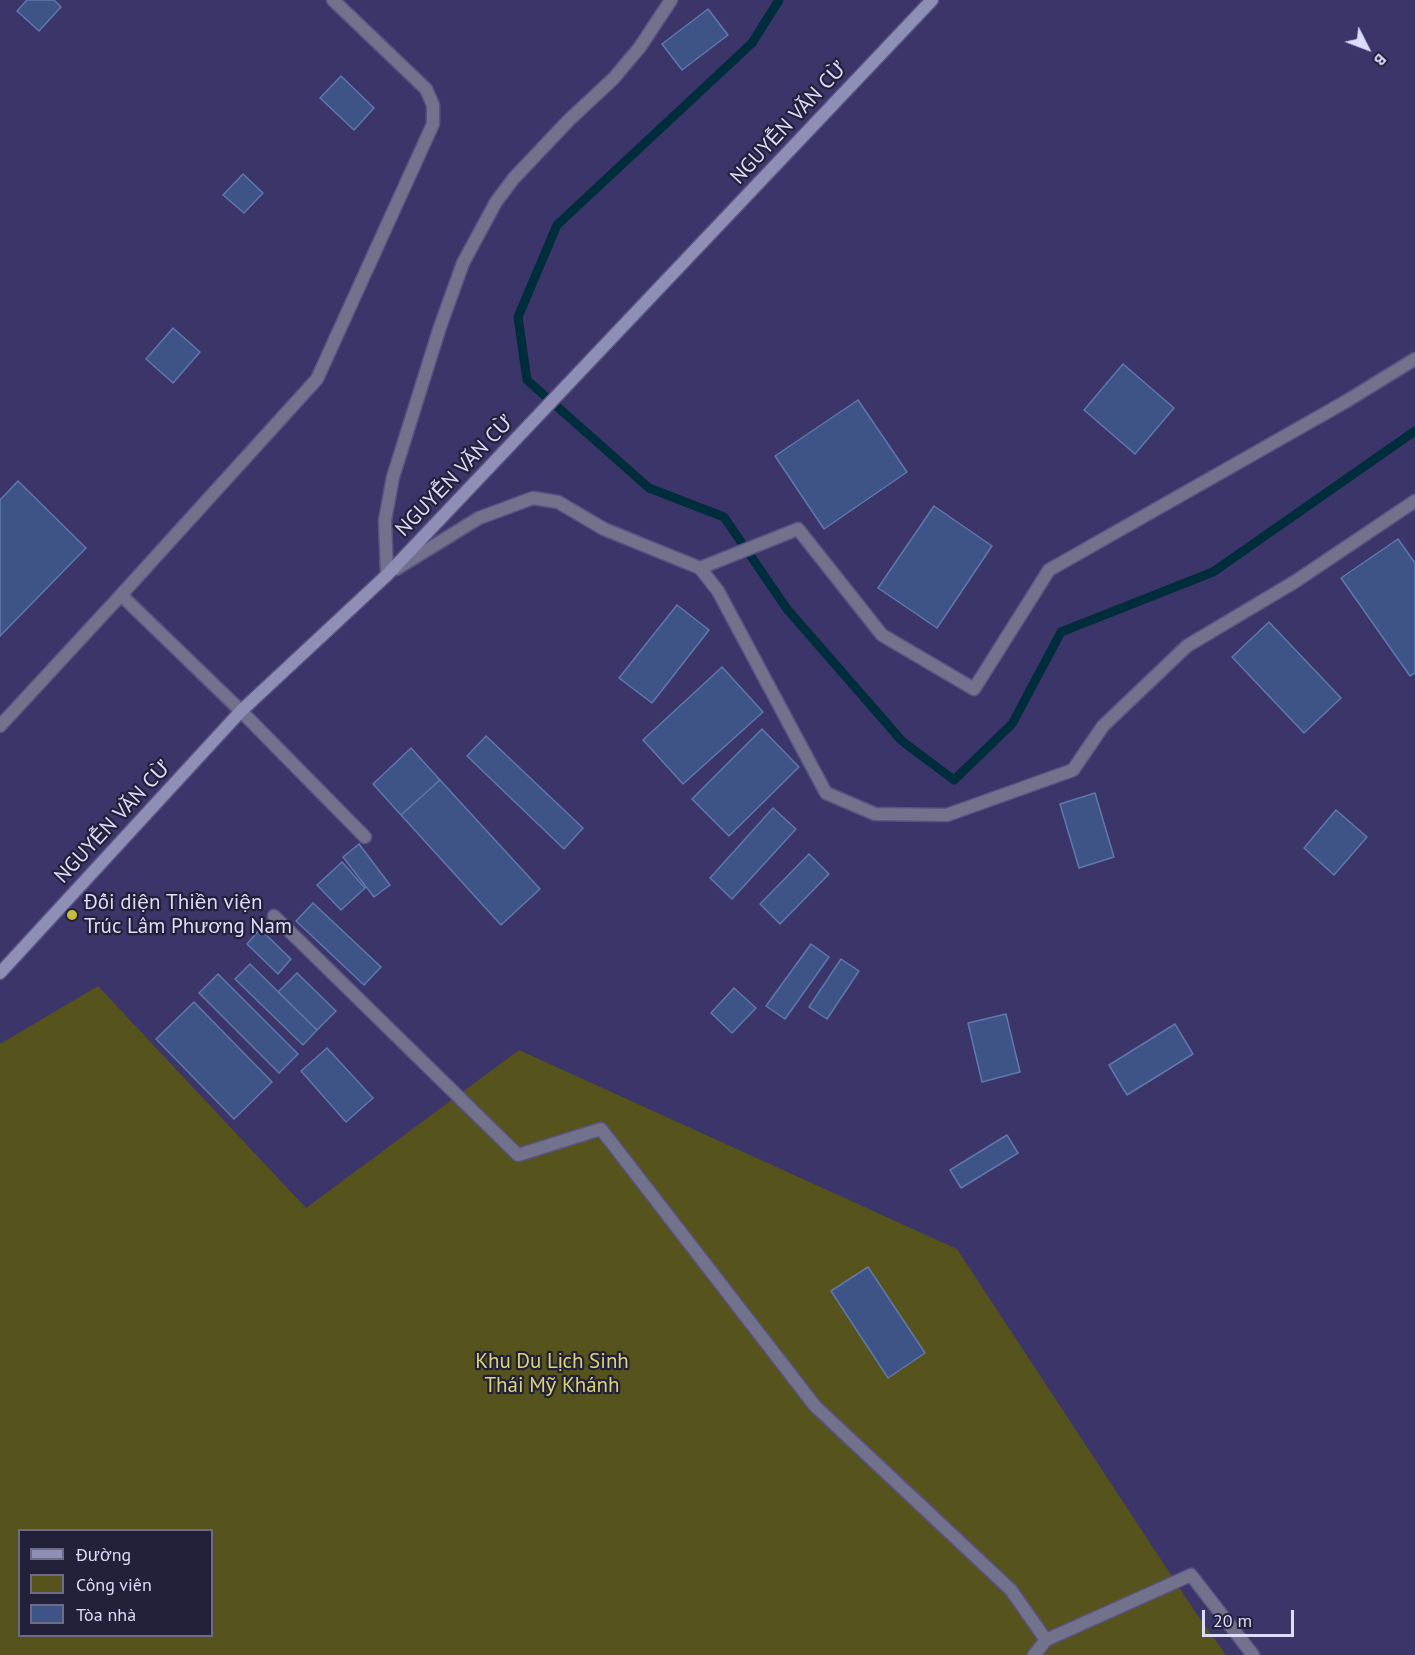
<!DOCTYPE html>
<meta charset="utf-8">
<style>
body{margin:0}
#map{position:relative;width:1415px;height:1655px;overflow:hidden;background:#3b3569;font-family:"PT Sans",sans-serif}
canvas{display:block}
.legend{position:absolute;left:18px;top:1529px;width:195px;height:108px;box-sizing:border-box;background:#232139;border:2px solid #6d6c87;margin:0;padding:8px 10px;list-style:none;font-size:18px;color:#dcdcfc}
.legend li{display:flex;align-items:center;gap:12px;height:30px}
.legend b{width:30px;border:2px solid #6d6c87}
.north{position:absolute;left:1337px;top:18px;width:60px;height:60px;-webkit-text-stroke:4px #232139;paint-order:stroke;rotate:132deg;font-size:16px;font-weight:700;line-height:24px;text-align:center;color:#dcdcfc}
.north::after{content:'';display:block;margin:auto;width:21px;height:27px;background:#dcdcfc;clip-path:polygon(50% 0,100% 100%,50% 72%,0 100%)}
.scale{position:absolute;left:1202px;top:1610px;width:92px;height:27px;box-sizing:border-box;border:3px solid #dcdcfc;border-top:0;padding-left:8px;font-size:18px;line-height:21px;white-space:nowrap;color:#dcdcfc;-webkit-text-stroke:4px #232139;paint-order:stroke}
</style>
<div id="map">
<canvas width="1415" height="1655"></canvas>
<ul class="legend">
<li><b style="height:8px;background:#8f8eb7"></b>Đường</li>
<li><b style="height:16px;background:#56531c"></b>Công viên</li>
<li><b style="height:16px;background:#3e5487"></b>Tòa nhà</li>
</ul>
<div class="north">B</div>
<div class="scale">20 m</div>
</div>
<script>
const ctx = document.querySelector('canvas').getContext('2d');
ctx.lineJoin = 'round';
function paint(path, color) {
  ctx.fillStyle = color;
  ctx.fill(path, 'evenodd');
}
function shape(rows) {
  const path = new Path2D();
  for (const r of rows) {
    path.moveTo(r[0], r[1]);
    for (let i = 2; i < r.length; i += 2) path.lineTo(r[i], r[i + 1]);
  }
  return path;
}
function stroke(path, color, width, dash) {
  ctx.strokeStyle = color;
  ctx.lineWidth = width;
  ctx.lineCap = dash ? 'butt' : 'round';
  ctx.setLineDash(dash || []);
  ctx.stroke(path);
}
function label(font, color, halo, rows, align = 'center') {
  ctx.font = font + ' "PT Sans",sans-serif';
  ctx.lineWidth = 4.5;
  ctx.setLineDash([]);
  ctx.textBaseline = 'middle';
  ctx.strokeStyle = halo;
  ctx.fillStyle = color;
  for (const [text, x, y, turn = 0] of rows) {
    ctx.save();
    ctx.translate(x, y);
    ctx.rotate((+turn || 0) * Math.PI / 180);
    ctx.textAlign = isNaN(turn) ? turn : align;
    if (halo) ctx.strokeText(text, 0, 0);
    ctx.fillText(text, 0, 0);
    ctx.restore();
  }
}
paint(shape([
 [98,986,306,1208,519,1050,957,1249,1194,1610,1226,1655,0,1655,0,1044],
 [20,1530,212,1530,212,1636,20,1636]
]), '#56531c');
stroke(shape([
 [779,0,752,43,557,225,518,317,527,380,649,488,724,517,787,609,902,741,954,780,1012,724,1061,632,1213,572,1415,431]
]), '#002d3c', 9);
const building = shape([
 [27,0,54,0,61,7,39,31,17,11,27,0],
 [708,9,728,35,682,70,662,44,708,9],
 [341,76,374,108,354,130,320,98,341,76],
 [243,174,263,193,244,213,223,195,243,174],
 [173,328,200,352,173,383,146,359,173,328],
 [1123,364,1174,408,1135,454,1084,410,1123,364],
 [858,400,907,472,824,529,775,456,858,400],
 [18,481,86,548,0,636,0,500,18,481],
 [934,506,992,546,937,628,878,588,934,506],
 [1398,539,1415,563,1415,673,1410,676,1341,578,1398,539],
 [677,605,709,630,652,703,619,678,677,605],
 [1269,622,1341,698,1304,733,1232,657,1269,622],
 [722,667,763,712,683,784,643,740,722,667],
 [762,729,799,767,729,836,692,799,762,729],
 [486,736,583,828,564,849,467,756,486,736],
 [411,748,440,780,401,815,373,784,411,748],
 [440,780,540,889,501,925,401,815,440,780],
 [1095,793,1114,857,1079,868,1060,804,1095,793],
 [773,808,796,829,732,899,710,878,773,808],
 [1336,810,1367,837,1334,875,1304,848,1336,810],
 [359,844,390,885,374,897,343,857,359,844],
 [809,854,829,874,780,924,760,904,809,854],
 [342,862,365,888,341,910,317,885,342,862],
 [313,903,381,967,364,985,296,921,313,903],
 [260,929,291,959,278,974,247,944,260,929],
 [811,944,829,957,785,1019,766,1006,811,944],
 [841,959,859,971,827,1019,809,1007,841,959],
 [250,964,317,1030,303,1045,235,979,250,964],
 [297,973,336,1011,317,1030,278,992,297,973],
 [218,974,298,1054,279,1073,199,993,218,974],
 [734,988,756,1008,732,1033,711,1013,734,988],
 [194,1002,272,1082,234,1119,156,1039,194,1002],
 [1006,1014,1020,1072,982,1082,968,1023,1006,1014],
 [1175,1024,1193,1054,1127,1095,1109,1065,1175,1024],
 [327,1048,373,1098,346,1122,301,1071,327,1048],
 [1007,1135,1018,1153,961,1188,950,1170,1007,1135],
 [868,1267,925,1353,888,1378,831,1291,868,1267]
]);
paint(building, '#3e5487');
stroke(building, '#6178ad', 1.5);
const service = shape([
 [241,711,121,595,317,379,433,124,433,105,426,89,333,0],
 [0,726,121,595]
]);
const minor = shape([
 [700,568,798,529,882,635,974,689,1049,570,1345,402,1415,359],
 [396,569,479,518,533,498,558,502,604,529,700,568,718,591,826,793,875,814,947,815,1073,770,1103,726,1187,646,1296,581,1415,501],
 [387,575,385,520,393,477,440,327,463,263,496,202,514,178,569,120,614,78,640,47,671,0],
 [241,711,365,837],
 [274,916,518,1155,601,1129,815,1406,1011,1590,1046,1640],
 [1034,1655,1046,1640,1191,1575,1253,1655]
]);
const secondary = shape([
 [0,973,241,711,387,575,932,0]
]);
stroke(service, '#585383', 15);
stroke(minor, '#585383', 15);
stroke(secondary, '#585383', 15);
stroke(service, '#72728c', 12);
stroke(minor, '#72728c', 12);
stroke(secondary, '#8f8eb7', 12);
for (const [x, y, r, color] of [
 [72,915,6,"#c4bc3e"]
]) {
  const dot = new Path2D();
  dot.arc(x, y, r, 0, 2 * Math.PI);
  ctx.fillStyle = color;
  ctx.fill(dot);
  stroke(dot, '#232139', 2);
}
label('21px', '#dcdcfc', '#232139', [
 ["NGUYỄN VĂN CỪ",789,123,-47],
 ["NGUYỄN VĂN CỪ",455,476,-46],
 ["NGUYỄN VĂN CỪ",113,822,-47]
]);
label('21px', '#dcdcfc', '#232139', [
 ["Đối diện Thiền viện",84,903],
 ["Trúc Lâm Phương Nam",84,927]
], 'left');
label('21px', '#dad575', '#232139', [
 ["Khu Du Lịch Sinh",552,1362],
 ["Thái Mỹ Khánh",552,1386]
]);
</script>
